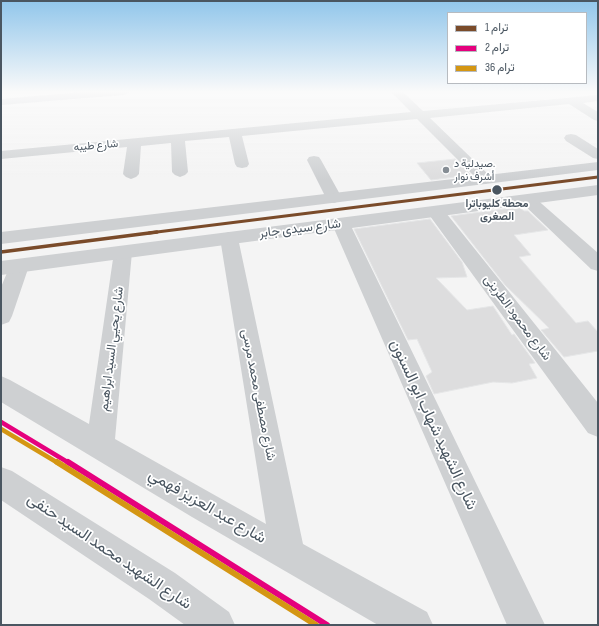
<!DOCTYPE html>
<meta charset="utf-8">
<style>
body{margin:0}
#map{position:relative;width:599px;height:626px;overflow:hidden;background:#f4f4f4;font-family:"Sofia Sans Condensed",Vazirmatn,sans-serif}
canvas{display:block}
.frame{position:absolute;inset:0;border:2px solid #4a5661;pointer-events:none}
.legend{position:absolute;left:447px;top:12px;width:140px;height:72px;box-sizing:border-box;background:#fff;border:1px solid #b7bbc0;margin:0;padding:5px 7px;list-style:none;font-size:12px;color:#4a5661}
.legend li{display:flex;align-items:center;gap:8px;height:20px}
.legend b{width:20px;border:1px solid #b7bbc0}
</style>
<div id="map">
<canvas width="599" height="626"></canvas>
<div class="frame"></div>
<ul class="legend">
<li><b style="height:5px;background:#7a4b2a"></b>ترام 1</li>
<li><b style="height:5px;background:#e5007d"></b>ترام 2</li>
<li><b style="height:5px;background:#d49613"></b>ترام 36</li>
</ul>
</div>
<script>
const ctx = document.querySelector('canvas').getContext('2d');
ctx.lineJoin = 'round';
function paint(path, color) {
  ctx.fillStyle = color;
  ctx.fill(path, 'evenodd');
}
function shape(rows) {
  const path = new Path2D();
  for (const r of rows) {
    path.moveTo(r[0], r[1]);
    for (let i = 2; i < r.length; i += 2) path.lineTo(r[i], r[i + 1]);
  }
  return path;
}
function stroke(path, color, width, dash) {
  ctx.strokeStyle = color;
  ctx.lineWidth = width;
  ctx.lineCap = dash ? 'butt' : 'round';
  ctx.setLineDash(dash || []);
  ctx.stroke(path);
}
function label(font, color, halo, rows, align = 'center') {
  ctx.font = font + ' "Sofia Sans Condensed",Vazirmatn,sans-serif';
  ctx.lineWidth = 3.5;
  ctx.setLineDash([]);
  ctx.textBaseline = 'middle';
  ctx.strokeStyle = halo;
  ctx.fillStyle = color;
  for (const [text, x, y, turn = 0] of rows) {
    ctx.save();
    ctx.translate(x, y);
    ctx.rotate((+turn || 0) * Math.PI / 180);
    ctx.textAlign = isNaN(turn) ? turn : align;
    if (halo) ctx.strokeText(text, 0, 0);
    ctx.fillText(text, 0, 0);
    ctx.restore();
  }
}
const building = shape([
 [455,159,471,175,431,180,417,163,455,159],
 [519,207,524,211,528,211,548,230,514,235,531,255,519,257,576,323,588,321,598,332,598,351,564,357,541,330,549,328,505,285,451,216,519,207],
 [430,219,462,262,467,277,436,278,467,310,493,306,512,335,514,334,535,363,529,364,537,378,512,383,493,382,434,394,426,376,432,372,417,339,408,340,354,229,430,219]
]);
paint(building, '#ddddde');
stroke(building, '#e5e6e7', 1);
paint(shape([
 [391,92,403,92,423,111,598,95,598,101,583,103,598,112,598,121,594,120,569,104,430,118,490,176,493,179,490,182,485,184,480,182,417,119,242,136,249,164,247,167,242,168,237,167,235,164,229,137,185,141,188,172,185,175,180,177,175,175,172,172,171,143,141,146,139,174,136,177,131,179,126,177,123,174,127,147,1,159,1,151,411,112,391,92],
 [571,134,576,135,598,149,598,159,593,158,566,141,564,138,566,135,571,134],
 [314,156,319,157,321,160,342,198,340,201,334,203,328,201,326,198,307,160,309,157,314,156],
 [528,195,534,197,598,253,598,271,591,269,522,203,520,200,522,197,528,195],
 [436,207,442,208,598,403,598,437,588,433,430,216,427,212,430,208,436,207],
 [341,219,347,220,350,224,545,625,507,625,332,224,335,220,341,219],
 [229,232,235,234,238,238,303,544,427,612,433,625,378,625,192,517,1,402,1,376,10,380,89,424,114,252,116,248,123,246,130,248,132,252,115,439,266,524,220,238,223,234,229,232],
 [19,259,26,261,29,266,12,316,9,322,1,325,1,287,12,261,19,259]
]), '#ced0d2');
paint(shape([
 [598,162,598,170,1,244,1,232,598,162],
 [598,185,598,195,1,275,1,261,598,185],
 [1,467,12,471,175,573,229,612,235,625,185,625,149,599,1,500,1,467]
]), '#ced0d2');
paint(shape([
 [82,92,130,92,124,95,1,105,1,99,82,92]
]), '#ced0d4');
stroke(shape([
 [149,233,598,177]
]), '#7a4b2a', 3);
stroke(shape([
 [1,252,157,232]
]), '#7a4b2a', 3.5);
stroke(shape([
 [1,422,69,463]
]), '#e5007d', 4.5);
stroke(shape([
 [68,462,327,625]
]), '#e5007d', 6);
stroke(shape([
 [1,429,58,463]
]), '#d49613', 4.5);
stroke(shape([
 [57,462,316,625]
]), '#d49613', 6);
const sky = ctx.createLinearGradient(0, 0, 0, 180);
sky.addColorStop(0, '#91c6eb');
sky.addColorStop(0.51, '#fafafa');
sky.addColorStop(1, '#fafafa00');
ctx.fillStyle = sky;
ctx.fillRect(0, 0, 599, 180);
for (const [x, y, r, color] of [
 [446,170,4,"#868d94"],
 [497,190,5.5,"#4a5661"]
]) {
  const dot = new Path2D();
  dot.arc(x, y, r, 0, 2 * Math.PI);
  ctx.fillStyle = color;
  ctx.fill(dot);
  stroke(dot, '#fff', 1.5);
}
label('11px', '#4a5661', '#fff', [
 ["شارع طيبه",96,146,-5]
]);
label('11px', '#4a5661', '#fff', [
 ["صيدلية د.",454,164],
 ["أشرف نوار",454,177]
], 'left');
label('bold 11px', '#4a5661', '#fff', [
 ["محطة كليوباترا",497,204],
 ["الصغرى",497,217]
]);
label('13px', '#4a5661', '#fff', [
 ["شارع سيدى جابر",300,229,-7],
 ["شارع محمود الطرينى",517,318,53],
 ["شارع يحيي السيد ابراهيم",112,349,-83],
 ["شارع مصطفى محمد مرسى",258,395,79]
]);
label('16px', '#4a5661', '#fff', [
 ["شارع الشهيد شهاب ابو السنون",433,425,65],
 ["شارع عبد العزيز فهمي",207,507,30],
 ["شارع الشهيد محمد السيد حنفى",109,552,34]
]);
</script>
